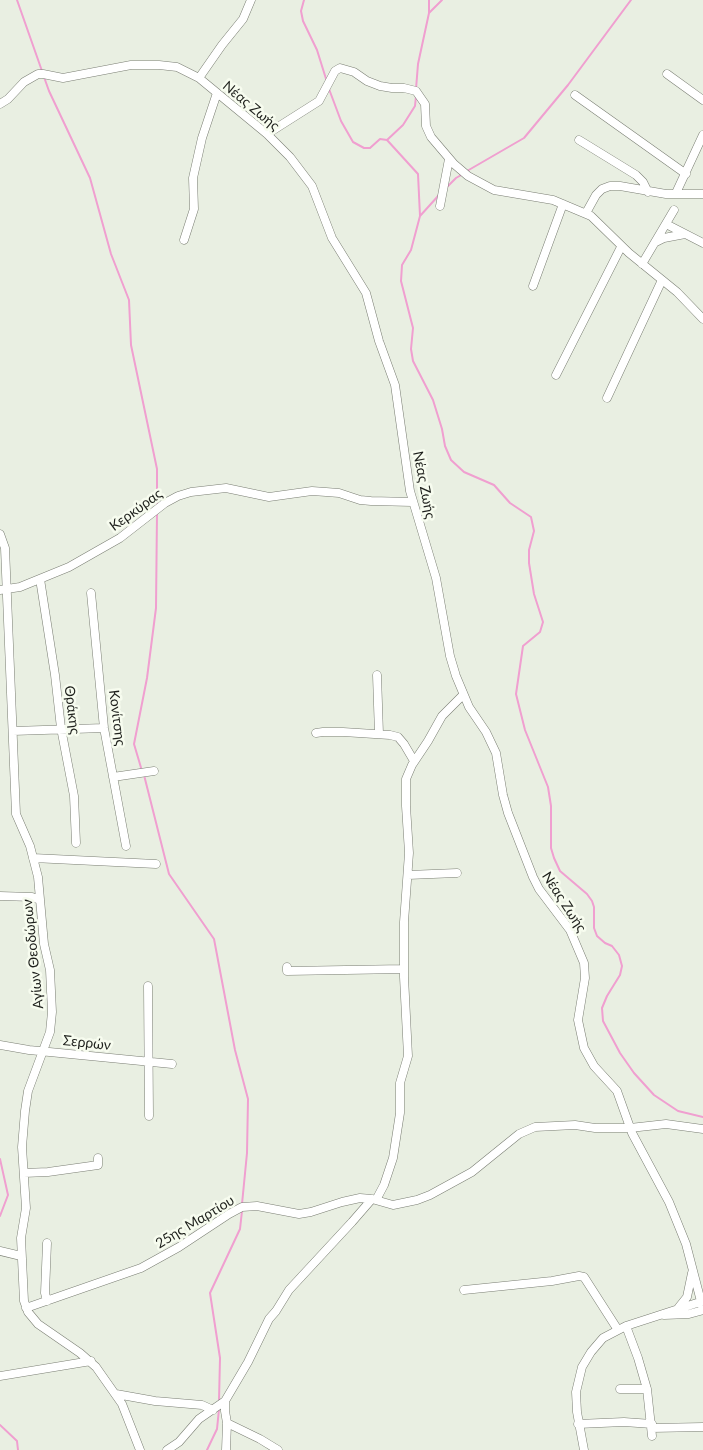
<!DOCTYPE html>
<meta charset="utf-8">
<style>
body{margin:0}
canvas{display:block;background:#e9efe2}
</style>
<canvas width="703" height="1450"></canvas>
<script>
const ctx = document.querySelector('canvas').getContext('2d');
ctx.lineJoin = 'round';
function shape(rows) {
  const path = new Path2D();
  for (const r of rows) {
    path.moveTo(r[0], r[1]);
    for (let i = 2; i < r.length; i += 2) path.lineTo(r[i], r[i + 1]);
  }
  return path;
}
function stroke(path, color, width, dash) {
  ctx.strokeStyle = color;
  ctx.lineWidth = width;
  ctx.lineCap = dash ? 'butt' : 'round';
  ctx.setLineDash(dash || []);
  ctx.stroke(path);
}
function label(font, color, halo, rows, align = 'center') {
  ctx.font = font + ' Lato,sans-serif';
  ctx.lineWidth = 5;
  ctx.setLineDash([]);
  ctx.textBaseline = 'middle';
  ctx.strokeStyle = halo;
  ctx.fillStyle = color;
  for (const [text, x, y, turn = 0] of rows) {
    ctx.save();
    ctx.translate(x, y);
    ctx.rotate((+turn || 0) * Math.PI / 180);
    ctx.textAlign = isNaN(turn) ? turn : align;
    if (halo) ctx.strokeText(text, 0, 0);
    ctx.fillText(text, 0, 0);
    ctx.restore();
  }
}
stroke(shape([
 [17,0,42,71],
 [304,0,301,11,303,21,317,50,327,82],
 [429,13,442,0],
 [44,77,49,91,90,178,111,254,129,300,131,345,157,469,157,506],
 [329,89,341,121,353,142,364,148,370,148,380,139,387,140,418,174,420,216,411,250,402,265,401,281,413,328,411,349,413,361,433,400,442,429,445,446,451,460,464,472,494,485,510,503,531,517,534,531,529,550,529,563,534,594,543,622,540,632,523,646,516,694,525,730,548,787,551,806,551,848,554,858,560,871,587,894,592,901,594,907,594,928,597,936,605,943,612,946,619,955,622,966,620,975,607,996,602,1008,603,1021,620,1053,634,1073,654,1095,678,1111,703,1117],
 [416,89,418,64,429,13,429,0],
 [387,140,403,125,415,106,416,96],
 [467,171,524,138,568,85,631,0],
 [446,188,456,178,463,174],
 [420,216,439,195],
 [142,771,134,744,147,678,156,608,157,513],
 [144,775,169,874,214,939,235,1050,248,1099,247,1153,242,1204],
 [0,1159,8,1195,0,1216],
 [219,1401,220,1358,210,1293,240,1229,242,1211],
 [0,1425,17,1441,18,1450],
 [207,1450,217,1429,219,1409]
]), '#f09fd0', 2);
const minor = shape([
 [667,74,703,100],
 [199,78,222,45,243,19,251,0],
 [575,95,686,174],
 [0,104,8,99,24,82,38,74,43,74,63,78,131,65,159,65,177,67,199,78,267,134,290,157,312,186,332,238,366,293,379,341,395,385,410,491,436,578,450,656,456,676,469,707,486,732,496,753,503,795,508,813,533,877,539,889,570,930,584,963,585,978,578,1020,584,1048,594,1066,617,1091,632,1133,669,1202,686,1244,703,1309],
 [267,134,319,101,335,71,340,68,354,72,367,81,380,86,392,88,404,88,416,91,425,104,426,126,431,137,454,164,468,176,494,190,553,200,591,216,629,253,677,292,703,319],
 [579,140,636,175,643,182,648,192],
 [676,193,703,135],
 [440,206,449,159],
 [586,213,596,195,602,189,610,186,620,186,666,194,703,194],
 [666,224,703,243],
 [184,240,194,209,193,178,202,138,217,93],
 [656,242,664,238,685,234],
 [642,264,674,210],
 [533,286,563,204],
 [556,375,621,247],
 [607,398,662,280],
 [0,534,5,548,16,814,30,846,38,877,44,944,50,970,52,1012,50,1032,28,1091,25,1111,22,1147,26,1208,21,1238,24,1301,28,1312,38,1324,80,1353,96,1367,122,1404,140,1450],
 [40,579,55,675,61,728,74,796,76,843],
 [0,590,20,587,69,567,120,538,165,503,178,496,191,492,226,488,269,497,312,491,326,492,339,493,360,500,371,501,412,502],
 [91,593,104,728,126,846],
 [377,675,379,734],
 [13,731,104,728],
 [316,733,323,732,343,732,390,735,398,737,404,744,414,761],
 [113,777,154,771],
 [33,858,156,864],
 [408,875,457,873],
 [0,896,32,897,40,900],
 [287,967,287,971,404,969],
 [148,986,149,1116],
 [0,1045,29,1050,172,1064],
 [24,1173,48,1172,98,1165,98,1158],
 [376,1200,384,1185,393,1158,400,1113,400,1083,408,1056,404,977,404,922,409,853,406,806,406,779,412,765,428,741,442,716,463,695],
 [0,1251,21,1256],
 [464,1290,552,1281,579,1276,584,1277,618,1330],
 [47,1301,45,1293,47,1243],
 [679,1307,687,1297,692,1273],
 [26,1308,141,1268,179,1247,229,1214,242,1207,257,1206,299,1214,311,1212,342,1202,360,1198,372,1199,393,1205,417,1200,430,1195,472,1172,519,1134,535,1127,575,1125,595,1128,630,1128,666,1124,703,1129],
 [664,1315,689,1314,703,1310],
 [626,1326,638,1358,647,1389,652,1436],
 [0,1376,91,1361],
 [620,1389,647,1389],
 [116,1394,155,1401,202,1405,213,1410],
 [225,1401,225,1411,227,1423,226,1450],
 [227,1423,260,1439,278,1450],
 [578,1424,624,1422,652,1424],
 [652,1428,703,1427],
 [167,1450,179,1442,199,1419,225,1401,248,1362,269,1319,276,1311,289,1290,352,1222,372,1199],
 [584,1450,577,1412,576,1392,582,1367,591,1352,603,1338,626,1326,703,1301]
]);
stroke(minor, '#7a7e73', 9);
stroke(minor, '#fff', 8);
label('14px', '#1e201c', '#f7fcef', [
 ["Νέας Ζωής",251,106,40],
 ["Νέας Ζωής",424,485,79],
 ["Κερκύρας",136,510,-36],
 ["Θράκης",72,710,83],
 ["Κονίτσης",117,718,83],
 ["Νέας Ζωής",564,902,57],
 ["Αγίων Θεοδώρων",33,954,-96],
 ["Σερρών",87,1043,6],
 ["25ης Μαρτίου",195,1222,-31]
]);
</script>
